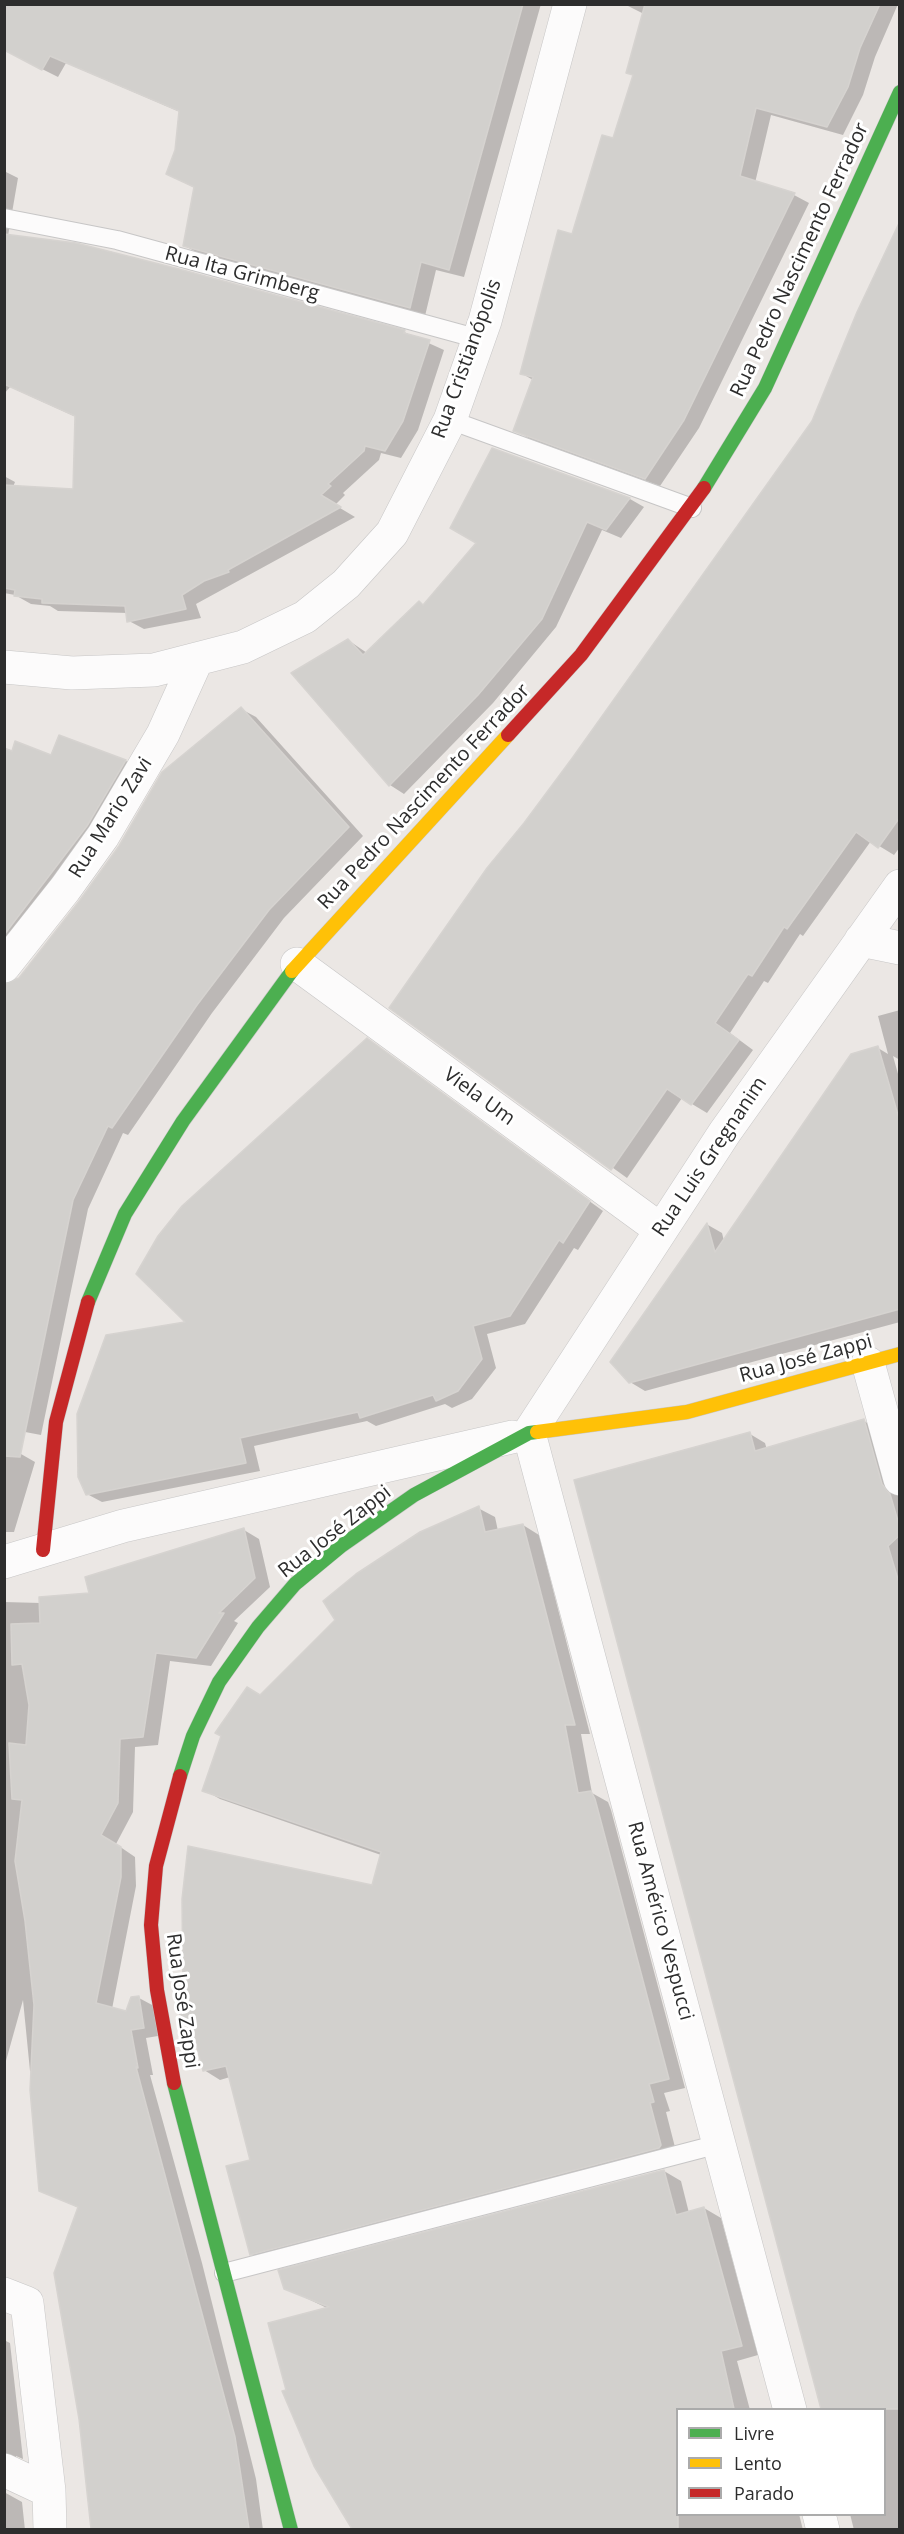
<!DOCTYPE html>
<meta charset="utf-8">
<style>
body{margin:0}
#map{position:relative;width:904px;height:2534px;overflow:hidden;background:#ebe7e4;font-family:"Open Sans",sans-serif}
canvas{display:block}
.frame{position:absolute;inset:0;border:6px solid #2d2d2d;pointer-events:none}
.legend{position:absolute;left:676px;top:2408px;width:210px;height:108px;box-sizing:border-box;background:#fff;border:2px solid #ababab;margin:0;padding:8px 10px;list-style:none;font-size:18px;color:#2d2d2d}
.legend li{display:flex;align-items:center;gap:12px;height:30px}
.legend b{width:30px;border:2px solid #ababab}
</style>
<div id="map">
<canvas width="904" height="2534"></canvas>
<div class="frame"></div>
<ul class="legend">
<li><b style="height:8px;background:#4caf50"></b>Livre</li>
<li><b style="height:8px;background:#ffc107"></b>Lento</li>
<li><b style="height:8px;background:#c62828"></b>Parado</li>
</ul>
</div>
<script>
const ctx = document.querySelector('canvas').getContext('2d');
ctx.lineJoin = 'round';
function paint(path, color) {
  ctx.fillStyle = color;
  ctx.fill(path, 'evenodd');
}
function shape(rows) {
  const path = new Path2D();
  for (const r of rows) {
    path.moveTo(r[0], r[1]);
    for (let i = 2; i < r.length; i += 2) path.lineTo(r[i], r[i + 1]);
  }
  return path;
}
function stroke(path, color, width, dash) {
  ctx.strokeStyle = color;
  ctx.lineWidth = width;
  ctx.lineCap = dash ? 'butt' : 'round';
  ctx.setLineDash(dash || []);
  ctx.stroke(path);
}
function label(font, color, halo, rows, align = 'center') {
  ctx.font = font + ' "Open Sans",sans-serif';
  ctx.lineWidth = 6;
  ctx.setLineDash([]);
  ctx.textBaseline = 'middle';
  ctx.strokeStyle = halo;
  ctx.fillStyle = color;
  for (const [text, x, y, turn = 0] of rows) {
    ctx.save();
    ctx.translate(x, y);
    ctx.rotate((+turn || 0) * Math.PI / 180);
    ctx.textAlign = isNaN(turn) ? turn : align;
    if (halo) ctx.strokeText(text, 0, 0);
    ctx.fillText(text, 0, 0);
    ctx.restore();
  }
}
paint(shape([
 [4,4,541,4,464,277,436,270,425,316,200,254,185,246,195,188,168,174,177,150,180,112,66,63,58,77,4,50],
 [624,4,898,4,875,57,863,95,843,135,771,115,755,183,794,195,809,203,699,428,660,486,530,439,515,430,533,380,521,373,573,236,614,140,634,76,628,72,644,14],
 [4,171,18,178,8,236,404,332,444,350,418,430,401,458,381,453,379,460,343,493,345,495,335,505,355,517,196,604,201,618,144,629,129,621,128,613,58,611,50,606,31,604,15,595,4,593,4,476,15,482,13,487,74,490,76,417,10,387,4,394],
 [895,232,900,234,900,847,894,855,871,841,803,936,800,934,768,983,764,981,730,1033,753,1050,707,1113,682,1098,627,1178,391,1008,526,824,814,421],
 [493,450,630,499,644,507,621,538,602,530,556,627,493,703,404,794,390,785,348,640,367,653,424,606,478,543],
 [241,709,256,717,363,836,284,918,212,1013,128,1135,123,1133,88,1209,41,1435,4,1428,20,979],
 [60,737,126,761,140,769,4,962,4,749,52,757],
 [900,1010,900,1060,893,1056,900,1081,900,1322,645,1391,630,1382,612,1362,708,1225,722,1233,724,1241,878,1048,888,1054,878,1016],
 [367,1040,603,1211,578,1250,574,1248,525,1324,487,1334,496,1368,472,1399,452,1408,445,1404,376,1426,367,1421,254,1446,260,1471,102,1502,87,1494,188,1323],
 [864,1421,879,1430,899,1499,900,2530,854,2530,850,2514,884,2514,884,2410,823,2410,576,1481,750,1434,765,1443,767,1450],
 [4,1454,21,1454,35,1462,14,1532,4,1532],
 [478,1508,495,1517,498,1531,523,1525,539,1535,590,1734,581,1734,592,1793,608,1802,611,1810,685,2088,664,2093,670,2111,666,2112,677,2155,267,2263,251,2254,252,2161,230,2077,220,2080,204,2070,193,2027,182,2021,185,1993,373,1887,381,1855,220,1799,204,1790,261,1696],
 [244,1530,259,1539,270,1587,234,1621,238,1623,211,1666,170,1661,158,1745,135,1747,133,1812,116,1844,135,1857,136,1886,112,2009,127,2013,139,1998,154,2006,158,2036,146,2038,153,2075,150,2075,202,2263,256,2479,263,2530,92,2530,80,2419,79,2208,41,2190,32,2072,30,2071,23,2000,4,2068,4,1602,41,1603,91,1594],
 [664,2171,681,2181,689,2213,704,2208,721,2218,758,2355,737,2361,750,2410,678,2410,678,2514,799,2514,803,2530,354,2530,331,2492,287,2391,329,2309,285,2288],
 [4,2340,10,2343,23,2459,16,2456,16,2460,4,2468],
 [4,2492,22,2502,25,2530,4,2530]
]), '#0003');
const building = shape([
 [4,4,523,4,449,270,421,262,410,308,183,246,194,187,166,174,175,150,179,111,50,56,42,70,4,50,4,4],
 [645,4,880,4,860,48,848,87,827,127,756,108,740,176,795,193,684,420,645,479,513,431,533,377,520,374,558,230,572,234,602,135,613,138,633,75,626,73,645,4],
 [900,221,900,817,878,848,856,832,787,929,784,927,752,976,748,974,715,1023,739,1040,691,1105,667,1089,611,1170,389,1008,487,868,524,823,573,757,812,421,857,312,900,221],
 [4,234,76,243,179,269,405,330,404,333,430,340,403,421,385,451,365,446,364,451,328,484,331,486,321,495,341,507,228,570,229,572,204,581,182,595,186,609,127,622,125,606,42,603,42,599,14,596,15,590,4,588,4,485,73,489,75,416,4,384,4,234],
 [492,448,630,498,606,530,587,522,542,619,478,695,389,786,291,673,348,639,363,655,419,601,423,605,476,543,450,528,492,448],
 [241,707,349,827,269,910,197,1005,112,1128,108,1126,73,1200,20,1457,4,1456,4,984,19,978,80,900,119,846,162,772,241,707],
 [59,735,126,760,87,826,4,935,4,748,12,751,15,741,51,755,59,735],
 [367,1038,590,1201,563,1243,559,1240,510,1316,473,1326,482,1359,458,1391,436,1401,433,1395,360,1418,358,1412,240,1438,246,1463,86,1495,78,1477,77,1414,106,1335,185,1322,136,1274,158,1236,182,1206,367,1038],
 [878,1046,900,1122,900,1309,629,1383,610,1362,707,1223,715,1252,851,1054,878,1046],
 [864,1419,882,1484,890,1494,900,1528,900,1535,888,1546,900,1586,900,2409,821,2409,574,1480,750,1432,755,1451,864,1419],
 [479,1506,485,1532,523,1524,575,1725,565,1725,578,1793,591,1791,595,1799,669,2079,649,2084,654,2102,650,2103,661,2145,659,2148,250,2255,226,2166,250,2160,226,2066,203,2071,190,2020,181,2021,176,1992,183,1991,182,1899,188,1846,372,1885,381,1852,202,1791,221,1736,215,1733,247,1687,260,1695,335,1620,323,1601,356,1574,420,1532,479,1506],
 [244,1528,255,1578,219,1613,224,1613,196,1658,156,1653,143,1737,120,1739,118,1803,101,1835,121,1847,121,1877,96,2003,126,2011,131,1997,139,1996,144,2028,131,2030,138,2068,136,2067,235,2437,249,2529,91,2529,79,2419,54,2273,78,2207,39,2191,30,2090,34,2005,25,1921,15,1861,22,1800,12,1799,9,1743,26,1745,29,1705,22,1664,12,1665,11,1624,40,1623,39,1597,89,1593,85,1577,244,1528],
 [664,2170,676,2215,704,2207,742,2346,721,2351,734,2409,678,2409,678,2529,352,2529,314,2466,282,2391,286,2390,268,2323,329,2307,284,2289,278,2270,664,2170]
]);
paint(building, '#d2d0cd');
stroke(building, '#d6d3d0', 1.5);
const lane = shape([
 [4,218,117,240,479,339],
 [450,420,692,508],
 [224,2273,719,2144]
]);
const street = shape([
 [4,667,72,673,154,670,243,647,305,617,346,584,392,533,450,420,485,321,570,4],
 [861,940,900,948],
 [297,964,661,1230],
 [4,966,65,889,103,836,163,734,197,659],
 [868,1363,900,1479],
 [529,1433,790,2410],
 [529,1433,725,1132,900,886],
 [4,1562,123,1526,512,1437],
 [4,2294,27,2303,49,2491,50,2530],
 [4,2470,49,2491],
 [819,2514,823,2530]
]);
const fast = shape([
 [704,488,765,388,900,92],
 [88,1302,125,1214,183,1121,292,971],
 [180,1776,193,1736,219,1682,258,1627,295,1584,341,1546,414,1495,529,1433,537,1432],
 [174,2083,291,2530]
]);
const slow = shape([
 [292,971,508,735],
 [537,1432,687,1412,900,1354]
]);
const jam = shape([
 [508,735,581,655,704,488],
 [43,1550,56,1422,88,1302],
 [174,2083,157,1990,151,1925,156,1866,180,1776]
]);
stroke(lane, '#c7c6c6', 20);
stroke(street, '#c7c6c6', 34);
stroke(fast, '#c7c6c6', 15);
stroke(slow, '#c7c6c6', 15);
stroke(jam, '#c7c6c6', 15);
stroke(lane, '#fcfbfb', 18);
stroke(street, '#fcfbfb', 33);
stroke(fast, '#4caf50', 14);
stroke(slow, '#ffc107', 14);
stroke(jam, '#c62828', 14);
label('20px', '#2d2d2d', '#fff', [
 ["Rua Pedro Nascimento Ferrador",800,260,-65],
 ["Rua Ita Grimberg",242,274,15],
 ["Rua Cristianópolis",467,359,-70],
 ["Rua Pedro Nascimento Ferrador",424,797,-47],
 ["Rua Mario Zavi",111,818,-58],
 ["Viela Um",479,1097,36],
 ["Rua Luis Gregnanim",710,1157,-56],
 ["Rua José Zappi",806,1359,-15],
 ["Rua José Zappi",335,1532,-38],
 ["Rua Américo Vespucci",660,1921,75],
 ["Rua José Zappi",182,2001,82]
]);
</script>
